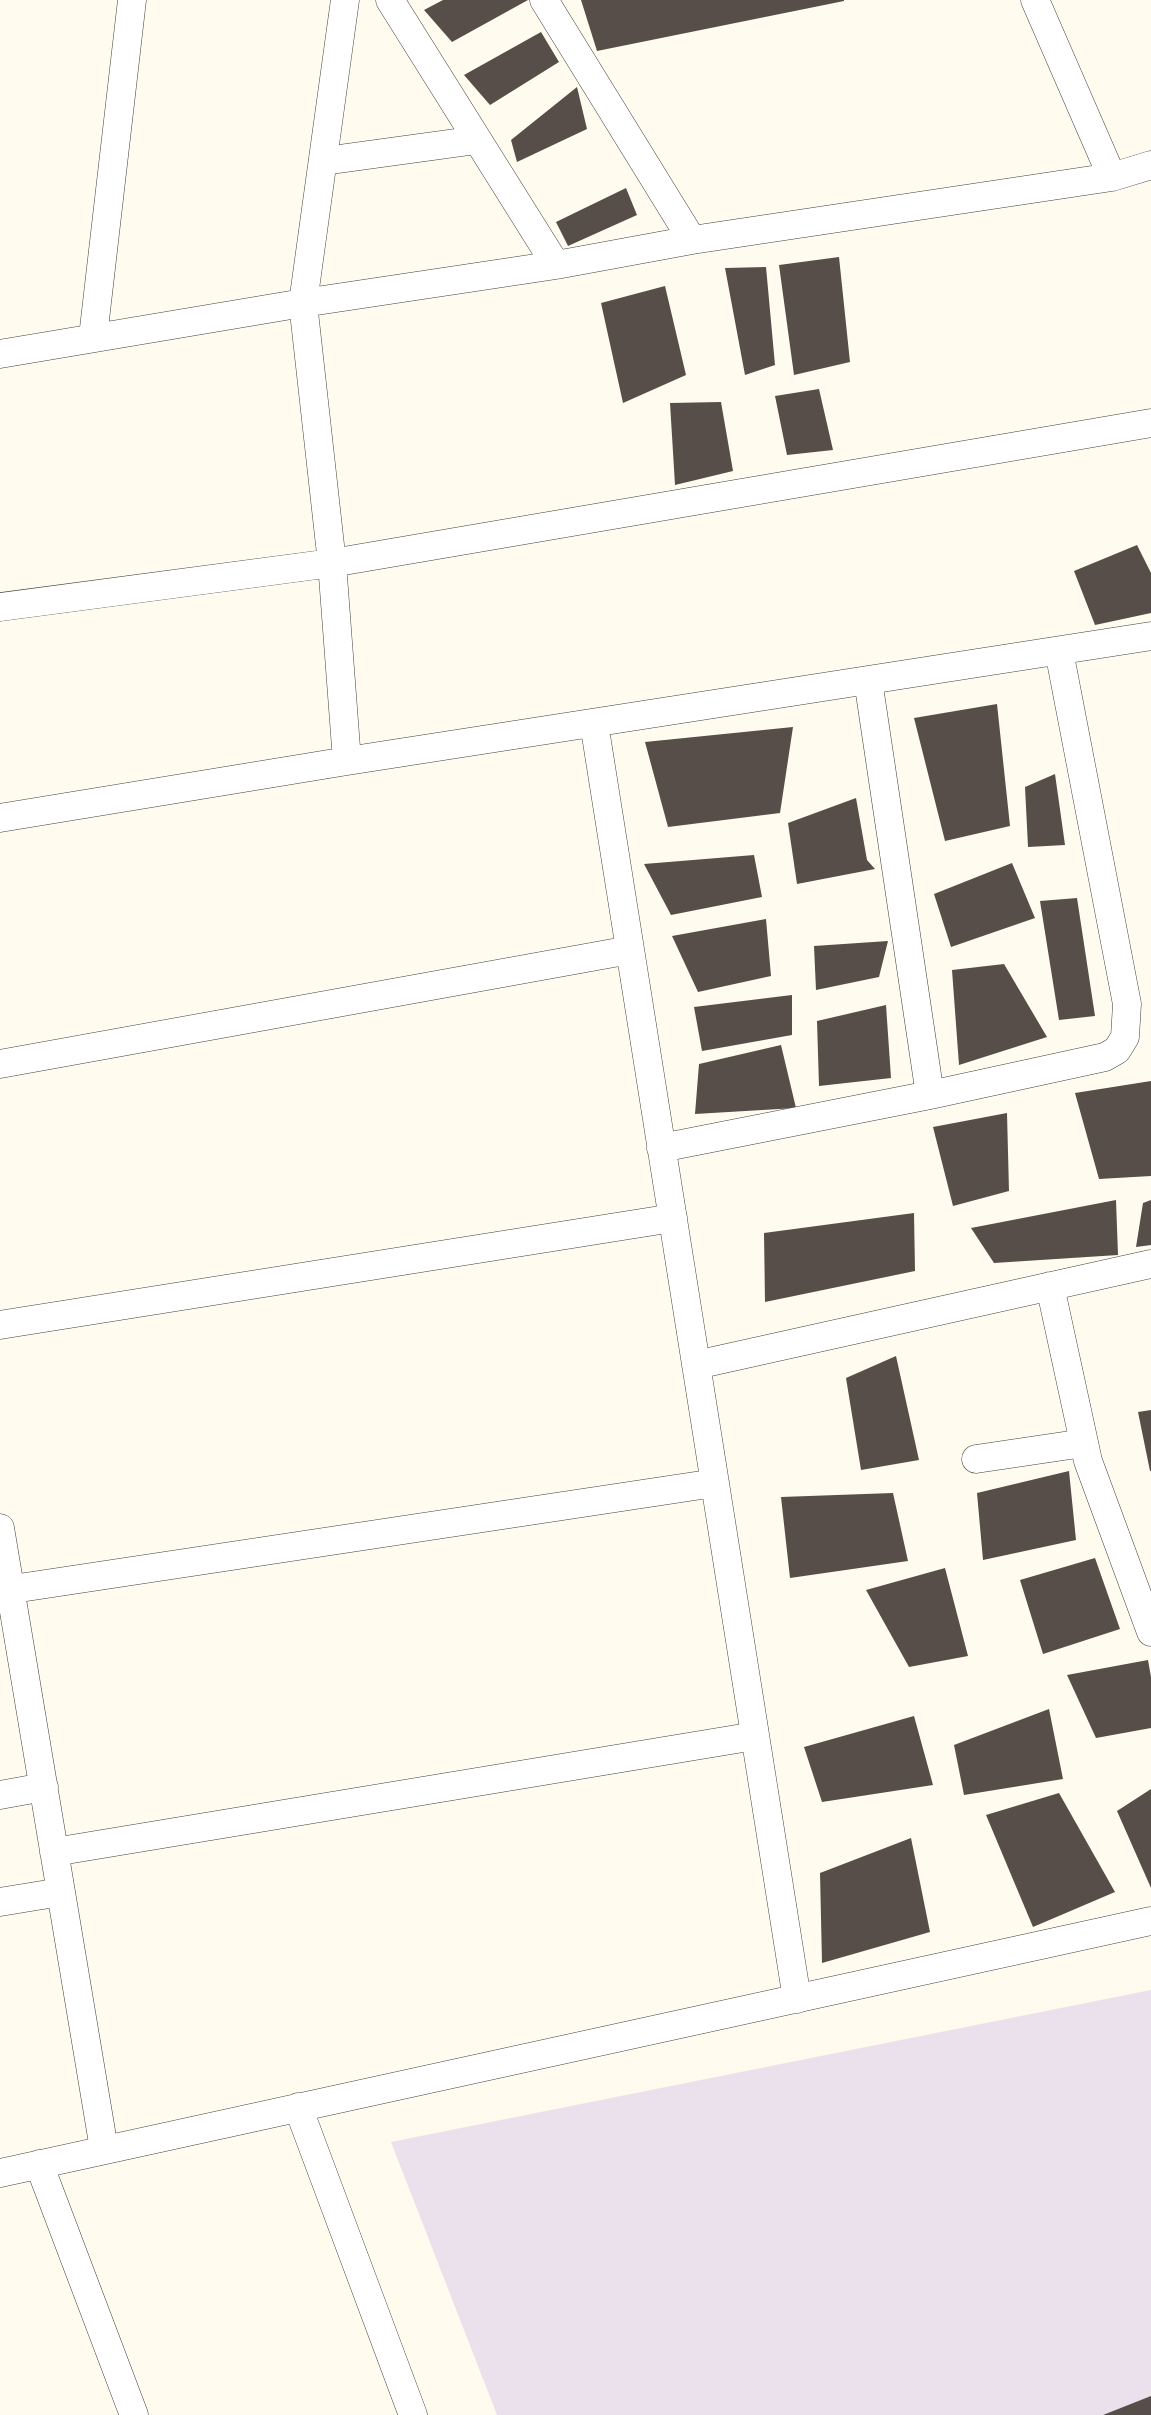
<!DOCTYPE html>
<style>
body{margin:0}
canvas{display:block;background:#fffbee}
</style>
<canvas width="1151" height="2415"></canvas>
<script>
const ctx = document.querySelector('canvas').getContext('2d');
ctx.lineJoin = 'round';
function paint(path, color) {
  ctx.fillStyle = color;
  ctx.fill(path, 'evenodd');
}
function shape(rows) {
  const path = new Path2D();
  for (const r of rows) {
    path.moveTo(r[0], r[1]);
    for (let i = 2; i < r.length; i += 2) path.lineTo(r[i], r[i + 1]);
  }
  return path;
}
function stroke(path, color, width, dash) {
  ctx.strokeStyle = color;
  ctx.lineWidth = width;
  ctx.lineCap = dash ? 'butt' : 'round';
  ctx.setLineDash(dash || []);
  ctx.stroke(path);
}
paint(shape([
 [1151,1990,1151,2415,497,2415,391,2142]
]), '#ebe1ed');
paint(shape([
 [443,0,528,0,452,42,424,10],
 [581,0,844,0,844,1,597,51],
 [541,32,559,62,490,105,464,75],
 [577,87,587,129,517,162,511,140],
 [626,188,637,215,568,246,556,222],
 [839,257,850,362,794,375,779,265],
 [766,267,775,365,745,375,725,268],
 [665,286,686,375,623,403,601,303],
 [819,389,833,450,787,455,775,396],
 [721,402,733,471,675,485,670,403],
 [1137,545,1151,573,1151,613,1095,625,1074,571],
 [997,704,1010,826,945,841,914,718],
 [793,727,780,813,668,827,645,742],
 [1055,774,1065,845,1028,847,1025,787],
 [856,798,867,860,875,869,797,884,788,823],
 [754,855,762,897,671,915,644,864],
 [1012,863,1035,918,951,947,934,894],
 [1077,898,1095,1016,1059,1020,1040,901],
 [766,919,771,976,698,992,672,936],
 [888,941,879,977,816,990,814,946],
 [1004,964,1047,1037,959,1065,952,970],
 [792,995,792,1035,702,1051,694,1007],
 [886,1005,891,1078,819,1086,817,1021],
 [781,1045,796,1108,695,1114,699,1064],
 [1151,1081,1151,1176,1099,1179,1075,1093],
 [1007,1113,1009,1191,953,1206,933,1127],
 [1116,1200,1118,1255,994,1263,971,1228],
 [1151,1200,1151,1245,1136,1247,1143,1203],
 [914,1213,915,1271,765,1302,764,1233],
 [896,1356,919,1460,861,1470,846,1378],
 [1151,1410,1151,1471,1150,1471,1138,1412],
 [1069,1471,1076,1540,983,1560,977,1493],
 [893,1493,908,1561,790,1578,781,1497],
 [1095,1558,1120,1629,1043,1654,1020,1580],
 [945,1568,968,1656,909,1667,866,1590],
 [1148,1660,1151,1677,1151,1728,1096,1738,1067,1675],
 [1049,1709,1063,1779,964,1795,954,1745],
 [914,1716,933,1785,822,1802,804,1747],
 [1151,1789,1151,1888,1117,1811],
 [1059,1793,1115,1892,1033,1927,986,1815],
 [911,1838,930,1932,822,1963,820,1873],
 [1151,2396,1151,2415,1103,2415]
]), '#574e49');
const minor = shape([
 [345,0,303,303,332,563,347,761],
 [390,0,556,265],
 [544,0,692,240],
 [1035,0,1112,177],
 [324,161,477,140],
 [93,337,132,0],
 [0,354,303,303,556,265,692,240,1112,177,1151,165],
 [0,607,332,563,1151,423],
 [868,680,930,1095],
 [594,723,797,1999],
 [0,818,347,761,1151,636],
 [0,1064,630,950],
 [661,1148,930,1095,1105,1057,1117,1050,1125,1037,1127,1004,1059,651],
 [1050,1286,1088,1461,1151,1632],
 [0,1325,673,1218],
 [696,1365,1151,1264],
 [976,1459,1084,1443],
 [0,1528,104,2149],
 [0,1591,715,1483],
 [0,1795,44,1787],
 [54,1852,755,1736],
 [0,1902,61,1892],
 [298,2107,413,2415],
 [39,2164,134,2415],
 [0,2173,1151,1921]
]);
stroke(minor, '#414141', 29);
stroke(minor, '#fff', 28);
</script>
